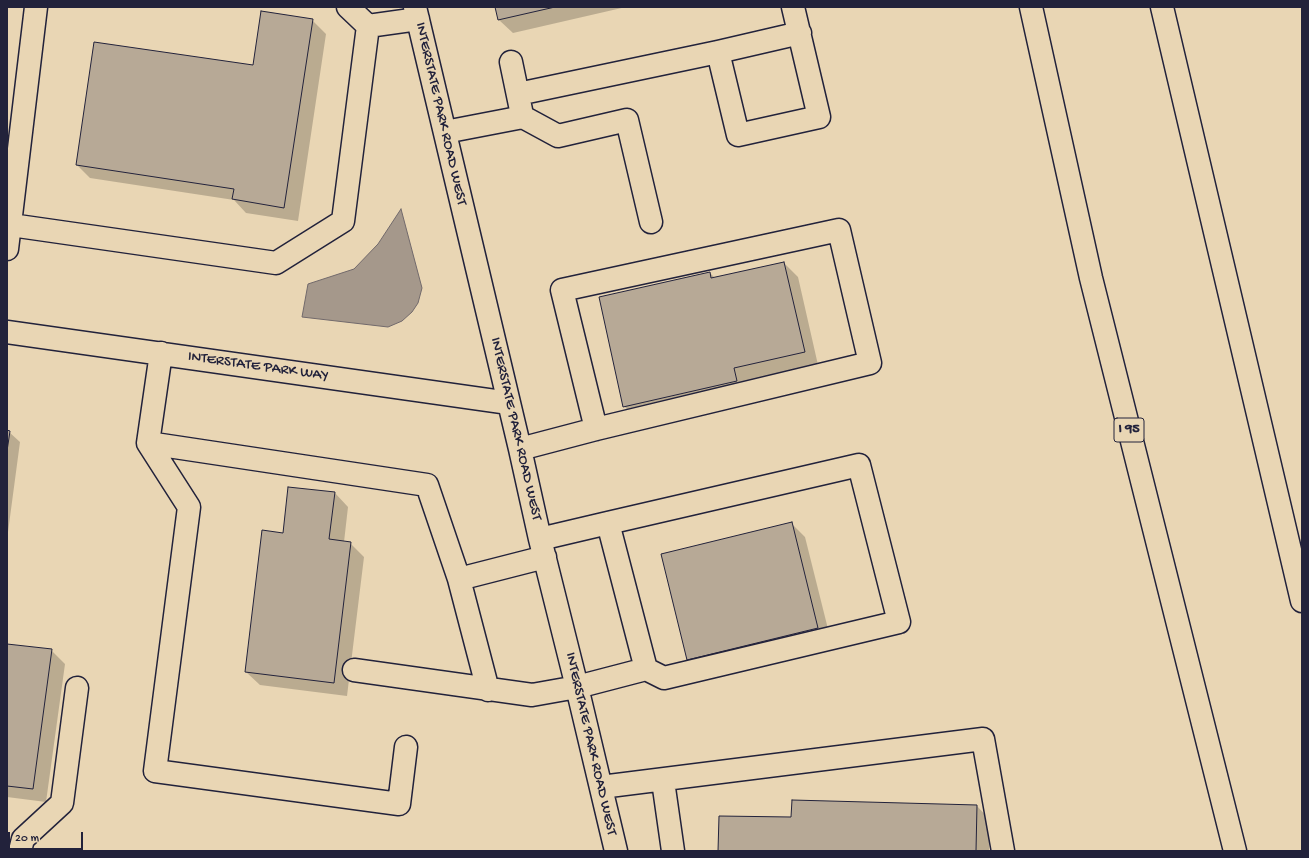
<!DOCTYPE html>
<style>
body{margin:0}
#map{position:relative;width:1309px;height:858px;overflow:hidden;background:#e9d6b4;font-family:"Gochi Hand",sans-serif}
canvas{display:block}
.frame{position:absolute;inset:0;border:8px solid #22223b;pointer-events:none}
.scale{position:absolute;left:8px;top:832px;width:75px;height:18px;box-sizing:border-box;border:2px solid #22223b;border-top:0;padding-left:5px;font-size:12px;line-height:14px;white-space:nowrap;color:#22223b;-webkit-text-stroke:3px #e9d6b4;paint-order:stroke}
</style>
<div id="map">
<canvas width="1309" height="858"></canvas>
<div class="frame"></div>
<div class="scale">20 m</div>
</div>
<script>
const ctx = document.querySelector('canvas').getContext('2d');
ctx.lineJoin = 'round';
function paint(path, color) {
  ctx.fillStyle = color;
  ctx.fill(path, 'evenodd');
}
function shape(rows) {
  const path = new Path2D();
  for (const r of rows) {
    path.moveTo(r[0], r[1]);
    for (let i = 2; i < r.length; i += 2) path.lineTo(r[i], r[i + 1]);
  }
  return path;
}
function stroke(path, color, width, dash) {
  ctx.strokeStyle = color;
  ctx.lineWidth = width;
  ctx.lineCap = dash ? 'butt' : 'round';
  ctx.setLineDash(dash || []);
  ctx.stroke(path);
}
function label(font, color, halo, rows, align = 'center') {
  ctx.font = font + ' "Gochi Hand",sans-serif';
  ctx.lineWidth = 4;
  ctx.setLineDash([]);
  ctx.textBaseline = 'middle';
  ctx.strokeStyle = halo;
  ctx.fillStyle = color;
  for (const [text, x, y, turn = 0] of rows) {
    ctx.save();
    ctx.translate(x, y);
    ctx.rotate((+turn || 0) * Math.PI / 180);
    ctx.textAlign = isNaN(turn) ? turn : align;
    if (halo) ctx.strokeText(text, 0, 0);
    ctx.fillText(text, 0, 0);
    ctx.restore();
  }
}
const water = shape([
 [401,209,422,288,418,303,412,312,402,321,388,327,302,317,308,284,354,269,378,244,401,209]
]);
paint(water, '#a5988b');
stroke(water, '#71696b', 1);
paint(shape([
 [496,7,626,7,513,33,499,20],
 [312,20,326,34,298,221,246,213,234,200,90,178,77,165,253,66],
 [784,263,798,277,818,365,638,420,624,406,710,273,715,278],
 [7,431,9,432,20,442,8,532],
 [335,493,348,507,344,542,350,543,364,557,347,696,260,685,246,672,284,534],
 [792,524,805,537,831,641,701,673,688,659],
 [7,645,51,650,65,664,46,802,7,797],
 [977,806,990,820,989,851,719,851,792,818]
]), '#0003');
const building = shape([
 [495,7,555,7,498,20,495,7],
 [261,11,313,19,284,208,232,199,234,189,76,165,94,42,253,65,261,11],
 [784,262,805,352,734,368,737,381,623,407,599,297,710,272,711,278,784,262],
 [7,430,10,431,7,451,7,430],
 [288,487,335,492,329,539,351,542,334,683,245,672,262,530,283,533,288,487],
 [792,522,818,628,687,660,661,554,792,522],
 [7,644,52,649,33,789,7,786,7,644],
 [792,800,977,805,976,851,718,851,719,816,791,817,792,800]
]);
paint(building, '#b7a996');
stroke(building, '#22223b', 1);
const minor = shape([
 [348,7,368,26,418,19],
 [415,7,520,449,540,539,577,687,616,851],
 [718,52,738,135,819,117,793,7],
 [511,62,521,110],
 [518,94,718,52,800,33],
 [445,132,523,117,558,136,627,120,651,222],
 [11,225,276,263,343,221,368,26],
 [7,249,36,7],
 [7,332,509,403],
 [148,443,161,353],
 [520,449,596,429,870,363,839,230,562,290,596,429],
 [540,539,608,523,859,465,899,622,664,678,646,669,608,523],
 [459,579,545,557],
 [354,670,532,695,577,687,646,669],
 [406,747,399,804,155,771,189,507,148,443,427,485,459,579,488,690],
 [663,781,673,851],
 [601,787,983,739,1003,851],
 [20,851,23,839,62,803,77,688]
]);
const highway = shape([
 [1031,7,1091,278,1235,851],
 [1162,7,1302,601]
]);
stroke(minor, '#22223b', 25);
stroke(highway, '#22223b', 25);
stroke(minor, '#e9d6b4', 22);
stroke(highway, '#e9d6b4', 22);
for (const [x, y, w] of [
 [1129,430,30]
]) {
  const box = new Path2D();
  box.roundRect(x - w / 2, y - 12, w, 24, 3);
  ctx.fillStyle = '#e9d6b4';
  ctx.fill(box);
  stroke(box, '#22223b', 1);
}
label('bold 14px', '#22223b', null, [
 ["I 95",1129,430]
]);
label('15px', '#22223b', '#e9d6b4', [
 ["INTERSTATE PARK ROAD WEST",440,114,77],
 ["INTERSTATE PARK WAY",258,367,8],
 ["INTERSTATE PARK ROAD WEST",515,429,77],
 ["INTERSTATE PARK ROAD WEST",590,744,77]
]);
</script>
